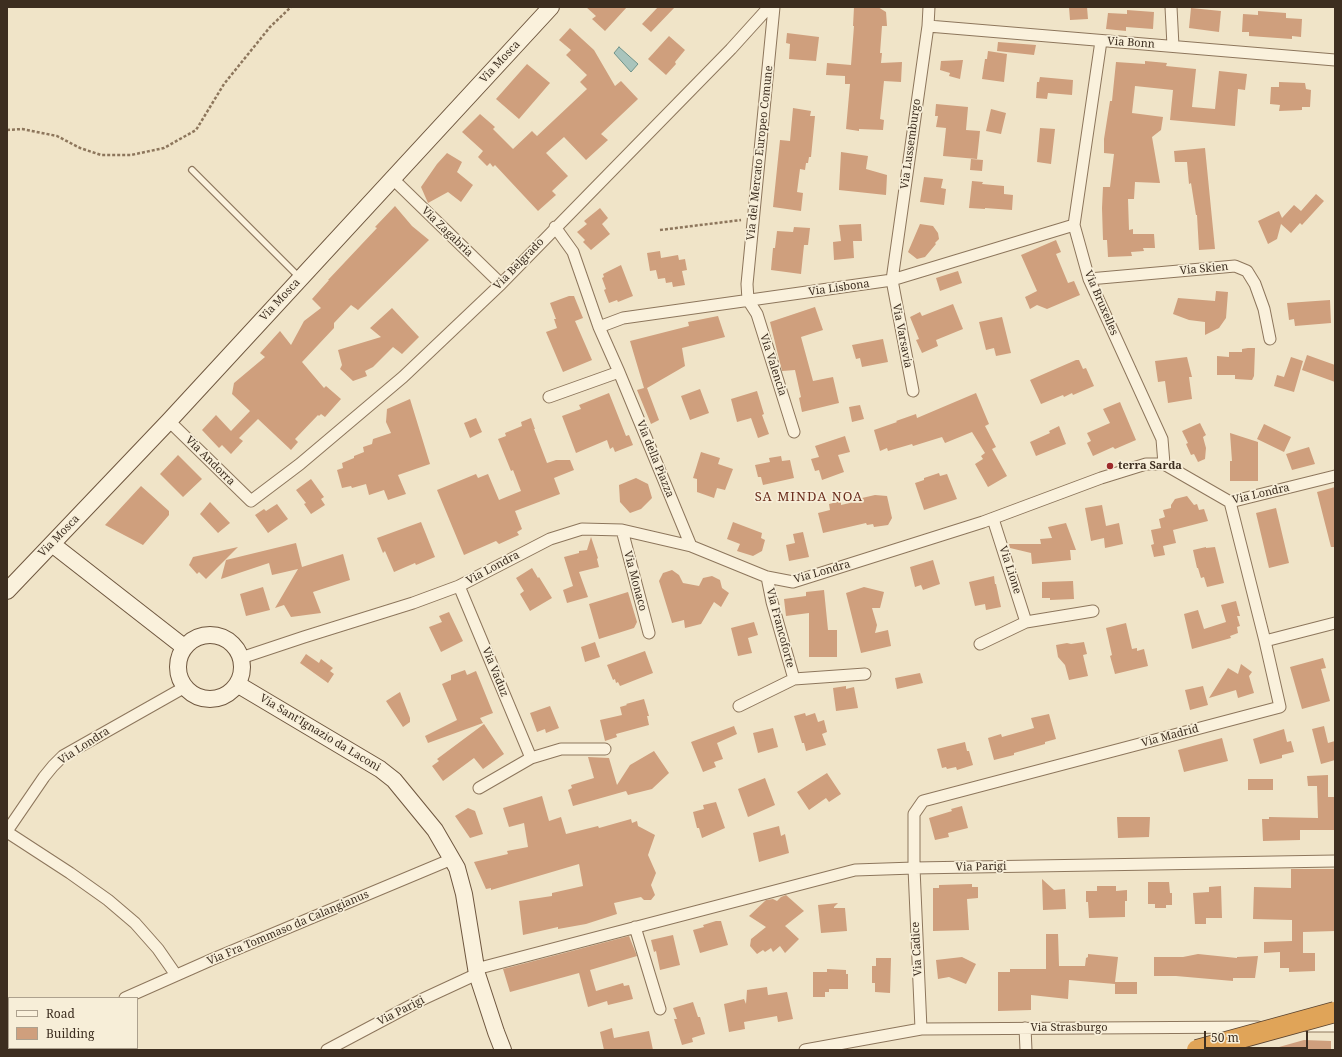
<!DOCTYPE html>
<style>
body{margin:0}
#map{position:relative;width:1342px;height:1057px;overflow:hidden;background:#f0e4c8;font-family:"Noto Serif",serif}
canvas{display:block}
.frame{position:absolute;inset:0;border:8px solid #3d2e20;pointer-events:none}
.legend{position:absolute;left:8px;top:997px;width:130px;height:52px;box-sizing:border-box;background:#f7eed8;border:1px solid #ada18e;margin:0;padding:5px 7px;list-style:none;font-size:12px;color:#3d2e20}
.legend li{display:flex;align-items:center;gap:8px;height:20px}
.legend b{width:20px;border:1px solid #ada18e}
.scale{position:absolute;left:1204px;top:1031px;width:104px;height:18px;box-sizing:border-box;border:2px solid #3d2e20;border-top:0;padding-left:5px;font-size:12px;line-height:14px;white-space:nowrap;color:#3d2e20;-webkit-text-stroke:3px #f7eed8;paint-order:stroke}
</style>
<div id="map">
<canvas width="1342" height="1057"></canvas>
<div class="frame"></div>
<ul class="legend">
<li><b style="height:5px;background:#faf1dc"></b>Road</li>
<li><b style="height:11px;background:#cf9f7d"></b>Building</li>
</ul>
<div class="scale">50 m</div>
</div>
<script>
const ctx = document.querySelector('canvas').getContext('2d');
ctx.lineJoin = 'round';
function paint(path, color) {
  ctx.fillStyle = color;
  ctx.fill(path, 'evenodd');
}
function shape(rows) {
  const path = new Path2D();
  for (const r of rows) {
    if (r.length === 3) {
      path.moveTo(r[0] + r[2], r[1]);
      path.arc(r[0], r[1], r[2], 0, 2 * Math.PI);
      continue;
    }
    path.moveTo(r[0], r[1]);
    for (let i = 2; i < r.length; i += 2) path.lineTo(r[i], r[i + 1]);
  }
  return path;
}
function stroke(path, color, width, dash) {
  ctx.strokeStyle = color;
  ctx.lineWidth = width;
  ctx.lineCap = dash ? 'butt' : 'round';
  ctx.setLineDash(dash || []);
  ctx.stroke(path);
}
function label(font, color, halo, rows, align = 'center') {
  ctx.font = font + ' "Noto Serif",serif';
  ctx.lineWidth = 3.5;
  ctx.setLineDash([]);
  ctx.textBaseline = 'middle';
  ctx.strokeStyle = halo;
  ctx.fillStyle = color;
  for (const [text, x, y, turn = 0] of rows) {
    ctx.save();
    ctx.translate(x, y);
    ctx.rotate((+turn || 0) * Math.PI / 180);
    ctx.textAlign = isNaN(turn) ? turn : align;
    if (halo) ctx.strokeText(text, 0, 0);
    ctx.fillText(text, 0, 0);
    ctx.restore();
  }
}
const water = shape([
 [619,47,638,64,631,72,614,53,619,47]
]);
paint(water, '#a9c4bc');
stroke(water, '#6f938a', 1);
paint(shape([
 [586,7,627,7,605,31,592,19,596,16],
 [658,7,675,7,651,32,642,24],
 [854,7,878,7,886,12,887,26,882,26,880,53,882,53,881,63,902,62,901,82,884,81,880,119,884,120,883,130,859,129,859,131,846,129,850,84,845,84,845,76,826,75,827,63,851,65,854,26,853,26],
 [1069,7,1087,7,1088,19,1070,20],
 [1191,8,1221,11,1219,32,1189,28],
 [1127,10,1154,12,1153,29,1126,27,1126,31,1106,29,1108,13,1127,14],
 [1258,11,1286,13,1286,18,1302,19,1301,37,1292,36,1292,39,1249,36,1249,32,1242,32,1243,14,1258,15],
 [570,28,594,50,615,86,621,81,638,99,601,134,608,140,586,160,564,137,546,153,568,176,552,191,556,195,538,211,495,165,493,167,490,163,487,166,478,157,483,151,462,132,480,114,495,127,493,129,513,149,532,131,537,136,587,89,580,82,587,75,566,55,571,50,559,40],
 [787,33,819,37,816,61,789,59,790,44,786,43],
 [669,36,685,50,675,62,676,64,666,75,648,59],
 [998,42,1036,45,1034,55,997,51],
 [988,51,1007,54,1004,82,982,79,985,59,987,59],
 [963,60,960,79,949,76,950,73,940,70,941,61],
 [1145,61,1167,63,1166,66,1196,69,1192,107,1215,109,1219,71,1247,74,1245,90,1238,89,1235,126,1170,120,1173,90,1135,86,1132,113,1163,117,1161,130,1152,137,1160,183,1135,182,1134,199,1128,199,1129,230,1133,229,1133,234,1154,234,1155,248,1143,248,1144,251,1131,252,1132,256,1108,257,1107,240,1103,240,1102,208,1103,187,1110,187,1114,154,1104,153,1104,139,1110,101,1112,101,1116,62,1145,64],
 [527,64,550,83,519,119,496,99],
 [1040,77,1073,80,1072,95,1048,93,1047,99,1036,98,1037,82,1039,82],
 [1279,82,1305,83,1306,89,1311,90,1310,107,1302,107,1302,110,1279,111,1280,105,1270,104,1271,87,1279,87],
 [936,104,968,107,966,130,980,131,977,159,943,156,946,128,936,127,938,116,935,116],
 [793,108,811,111,810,116,815,116,811,157,809,157,808,163,806,163,805,170,800,169,797,192,803,193,801,211,773,207,780,140,790,141],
 [991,109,1006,113,1001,134,986,131],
 [1040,128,1055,129,1051,164,1037,162],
 [1205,148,1215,249,1199,250,1197,215,1196,215,1191,183,1189,184,1187,162,1175,162,1174,151],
 [841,152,868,156,866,169,887,175,886,195,839,190],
 [447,153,462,162,457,172,473,185,461,202,448,192,428,203,421,187,437,164],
 [971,159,983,160,982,171,970,170],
 [924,177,943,179,941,188,946,189,944,205,920,202],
 [972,181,983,182,982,184,1004,186,1004,194,1013,195,1012,210,985,208,985,209,969,208],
 [1316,194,1324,201,1302,225,1300,223,1291,233,1281,224,1277,239,1268,244,1258,221,1279,211,1282,218,1294,205,1301,211],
 [395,206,412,226,429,240,358,310,351,305,334,323,334,328,302,362,324,388,326,386,341,399,325,417,321,414,319,416,318,415,295,439,298,442,291,450,258,419,239,438,243,441,231,454,222,445,219,448,202,430,216,415,231,431,250,411,232,394,234,383,265,357,260,353,280,331,291,345,304,321,321,308,312,299,329,280,328,280,377,228,375,227],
 [600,208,608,218,602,224,610,234,591,250,583,242,585,240,577,232,587,224,584,221],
 [861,224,862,241,853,241,854,258,834,260,833,242,841,241,839,225],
 [920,224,933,226,938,233,939,239,935,243,936,244,925,257,917,259,908,252],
 [794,227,810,228,808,245,804,245,801,274,771,270,773,248,775,248,777,231,793,232],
 [1056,240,1061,252,1056,254,1068,283,1074,281,1080,295,1047,309,1037,305,1030,309,1025,297,1037,291,1021,255],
 [660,251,661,258,678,255,679,260,685,259,687,270,682,271,685,285,673,287,672,282,666,283,665,278,658,279,656,270,650,271,647,253],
 [621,265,633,296,618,302,617,300,609,303,604,290,606,289,602,278,604,277,603,274],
 [958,271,962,283,940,291,936,278],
 [1216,291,1228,292,1226,318,1219,328,1205,335,1205,322,1189,320,1173,314,1178,298,1215,301],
 [569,296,574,296,583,318,575,321,592,360,563,372,546,332,557,328,554,319,556,319,550,303],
 [1330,300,1331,323,1295,326,1294,319,1289,320,1287,303],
 [953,304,963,329,936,340,938,346,922,353,916,340,919,339,910,317,920,312,922,316],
 [815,307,823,330,801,337,813,381,833,377,839,403,802,412,799,398,801,397,795,370,782,371,770,322],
 [392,308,419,337,402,354,393,347,373,367,365,371,367,376,353,381,340,369,342,365,338,350,381,337,370,328],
 [718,316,725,337,682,348,685,366,647,388,659,420,651,424,637,390,644,388,630,341,689,326,688,322],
 [1002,317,1011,353,996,356,994,348,986,350,979,322],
 [883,339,888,362,862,367,860,358,856,359,852,345],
 [1248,348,1255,348,1254,376,1252,380,1235,379,1235,375,1217,375,1217,356,1229,357,1229,352,1242,352,1242,349],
 [1307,355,1335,365,1335,382,1302,370],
 [1187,357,1192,377,1189,377,1192,399,1168,403,1165,381,1158,382,1155,361],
 [1291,357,1303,361,1294,392,1274,386,1277,375,1284,377],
 [1076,360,1079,360,1083,369,1086,368,1094,386,1073,395,1072,393,1064,397,1063,395,1041,404,1030,380],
 [700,389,709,413,690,420,681,396],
 [757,391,764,414,762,415,769,434,758,438,751,418,737,422,731,399],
 [609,393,626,436,629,435,633,445,615,452,613,447,610,449,607,440,576,453,562,416,581,409,579,405],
 [976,393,989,424,985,426,996,447,992,449,1007,476,988,487,975,464,983,459,981,456,985,453,972,432,945,443,942,437,913,446,912,444,888,451,887,448,880,451,874,430,897,422,896,421,916,414,917,418],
 [410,399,430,464,398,475,406,494,388,500,384,490,369,495,366,484,352,488,351,486,342,488,337,470,343,468,342,463,354,458,354,456,364,452,363,447,372,444,373,439,391,433,386,422,387,409],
 [1120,402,1136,440,1115,449,1113,447,1093,456,1087,443,1091,441,1087,433,1110,423,1103,409],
 [860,405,864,419,852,422,849,407],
 [476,418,482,432,470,438,464,423],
 [531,418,535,429,534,429,547,463,556,460,570,460,574,470,554,478,560,494,515,511,522,529,517,532,519,535,499,544,496,541,464,555,437,490,476,474,478,478,488,474,499,500,521,491,513,470,511,471,498,439,506,436,505,433,522,426,521,422],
 [1200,423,1206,435,1203,437,1206,448,1205,459,1198,462,1194,454,1191,455,1186,444,1188,443,1182,431],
 [1264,424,1291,437,1284,452,1257,439],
 [1059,426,1066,444,1036,456,1030,442,1050,433,1049,431],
 [1230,433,1258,442,1258,481,1230,481,1230,461,1232,461],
 [845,436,850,452,838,455,844,472,822,480,819,470,815,471,811,459,819,457,815,446],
 [1309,447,1315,464,1292,470,1286,454],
 [701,452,720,458,718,464,733,469,725,490,717,488,714,498,697,492,697,479,693,478],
 [178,455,202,479,183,497,160,474],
 [781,456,782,461,790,460,794,478,763,485,761,477,758,477,755,465,770,462,769,458],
 [939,473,940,476,947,474,957,499,924,510,915,483,924,480,924,478],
 [636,478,648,484,652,498,641,509,630,513,620,502,619,485],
 [311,479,324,497,321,499,325,505,311,514,304,504,306,503,296,490],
 [141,486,169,511,169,515,143,545,105,525],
 [1335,487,1335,547,1331,547,1317,492],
 [875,495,887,496,892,518,888,525,874,527,873,524,867,525,866,523,823,533,818,513,830,510,829,504,841,501,841,505,863,500,862,498],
 [1187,496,1194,505,1197,504,1199,510,1204,509,1208,521,1173,530,1176,543,1163,546,1165,555,1154,557,1151,545,1154,544,1151,530,1161,528,1159,519,1165,517,1163,510,1171,508,1171,505,1175,499],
 [210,502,230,523,218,533,200,514],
 [277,504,288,519,268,533,255,515,264,509,266,511],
 [1102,505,1106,526,1119,523,1123,544,1105,548,1104,538,1091,541,1085,508],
 [1276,508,1289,563,1269,568,1256,513],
 [421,522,435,557,416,565,415,563,394,572,385,551,383,553,377,538],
 [733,522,762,533,761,538,765,540,762,551,753,556,737,551,740,544,727,539],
 [1066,523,1076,550,1070,550,1071,560,1032,564,1031,553,1010,548,1009,544,1041,544,1040,539,1052,538,1048,527],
 [803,532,809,557,789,561,786,545,795,543,793,534],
 [591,537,598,558,597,559,599,567,579,572,588,597,567,603,563,590,573,586,564,557,579,553,579,551,587,550],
 [296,543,302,567,343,554,350,580,313,592,321,613,291,617,284,605,275,608,298,569,272,575,269,563,221,579,226,560],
 [238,547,206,579,199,572,197,574,189,565,193,557],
 [1206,547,1206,548,1215,547,1224,583,1207,587,1204,577,1201,578,1198,568,1197,568,1193,550],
 [933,560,940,584,923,590,921,585,915,587,910,567],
 [532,568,538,578,539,577,552,598,530,611,520,594,524,591,516,578],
 [672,570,679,575,683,583,699,586,703,578,712,576,720,580,722,588,729,593,721,607,714,602,701,624,685,628,684,620,672,623,659,581,663,573],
 [994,576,995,584,996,584,1001,607,986,610,985,604,975,606,969,582],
 [1073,581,1074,599,1050,600,1050,598,1042,598,1042,582],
 [263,587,270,610,246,616,240,594],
 [864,587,884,592,880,608,872,608,877,625,875,633,888,630,891,646,861,653,846,593],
 [824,590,828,630,837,630,837,657,809,657,809,613,786,616,784,599,806,596,806,592],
 [628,592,637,622,634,628,599,639,589,604],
 [1236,601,1240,616,1237,616,1240,626,1237,627,1238,633,1230,636,1231,638,1192,649,1184,614,1198,610,1204,629,1226,622,1221,605],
 [449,612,463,641,441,652,429,627,442,622,439,616],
 [754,622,758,635,748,638,752,653,738,656,731,628],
 [1126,623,1132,649,1137,648,1137,651,1144,649,1148,666,1115,674,1110,656,1112,655,1106,628],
 [595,642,600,657,585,662,581,647],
 [1084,642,1087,654,1083,655,1088,676,1069,680,1065,665,1058,657,1056,645,1067,643,1071,644],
 [645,651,653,673,620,686,618,682,616,683,615,679,613,680,607,665],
 [306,654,319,663,321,659,333,668,330,671,334,674,328,683,300,663],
 [1323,658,1326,668,1321,669,1330,701,1302,709,1290,667],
 [1241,664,1252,672,1249,676,1254,693,1238,698,1236,690,1209,698,1228,668,1238,674],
 [465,670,467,675,476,671,493,713,480,718,483,723,428,743,425,736,457,720,442,684,451,680,451,675],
 [920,673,923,683,897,689,895,678],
 [846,686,846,689,854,687,858,708,836,711,833,688],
 [1203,686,1208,705,1190,710,1185,690],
 [400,692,410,718,410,722,403,727,386,701],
 [644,699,649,716,647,716,649,725,616,734,617,737,605,741,600,720,622,715,620,707,627,705,626,704],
 [550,706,559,728,546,733,545,729,537,732,530,713],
 [805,713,806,716,815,713,818,722,824,720,827,732,822,734,826,745,806,751,804,743,802,743,794,716],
 [1049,714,1056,739,1045,742,1045,744,1014,753,1014,755,994,760,988,738,1001,734,1002,737,1034,728,1031,718],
 [484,724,504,754,483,769,474,758,443,781,432,766,439,761,437,759],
 [734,726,737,734,717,743,723,759,714,762,716,767,703,772,691,742],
 [1324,726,1328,743,1335,741,1335,760,1321,764,1312,729],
 [773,728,778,747,758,753,753,733],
 [1284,729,1287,742,1291,741,1294,752,1282,755,1282,758,1260,764,1253,739],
 [1222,738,1228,761,1184,772,1178,750],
 [965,742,967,751,969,751,973,765,957,770,956,767,947,769,946,767,942,768,937,749],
 [654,751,669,773,652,789,628,795,626,791,573,806,568,790,572,788,571,785,594,778,588,757,609,758,617,785,630,765],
 [827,773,841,794,829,802,826,798,809,810,797,792],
 [1328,775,1328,797,1335,797,1334,830,1300,830,1300,840,1263,841,1262,819,1269,819,1269,817,1318,818,1317,786,1308,786,1307,776],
 [765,778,775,805,748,817,738,789],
 [1248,779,1273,779,1273,790,1248,790],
 [542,796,549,821,561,817,566,834,598,826,599,828,631,819,632,823,637,821,638,826,655,835,648,855,656,873,651,885,655,895,651,900,644,900,641,897,614,903,617,914,586,924,558,929,558,927,523,935,519,901,552,896,552,893,583,886,579,864,491,890,491,888,486,889,474,862,508,854,507,851,528,847,524,823,509,827,503,808],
 [716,802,725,828,702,838,699,828,697,828,693,812,704,809,703,805],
 [962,806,968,828,948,833,949,837,935,840,929,818,952,811,951,809],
 [468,808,475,811,483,834,470,838,455,816],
 [1117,817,1150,817,1149,837,1118,838],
 [779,826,781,836,785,834,789,853,759,862,753,833],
 [1291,869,1335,869,1335,931,1303,932,1303,953,1315,953,1315,971,1289,972,1289,968,1280,968,1280,952,1264,953,1264,942,1292,941,1292,920,1253,919,1254,887,1291,888],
 [1042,879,1054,890,1065,889,1066,909,1043,910],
 [1148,882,1169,882,1170,893,1172,893,1172,905,1166,905,1166,908,1155,908,1155,904,1148,904],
 [972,884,972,887,978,887,978,898,967,899,969,930,933,931,933,888,939,888,939,885],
 [1097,886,1116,886,1116,891,1127,890,1127,901,1125,901,1125,917,1089,918,1088,902,1086,902,1086,891,1097,891],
 [1221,886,1222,918,1206,918,1206,924,1195,924,1193,893,1209,892,1209,887],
 [786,895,804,911,785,926,799,939,785,953,780,946,773,952,771,948,765,952,763,950,757,954,750,946,751,939,766,927,749,916,766,900,773,899,777,901,781,897],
 [838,903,834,907,834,908,845,908,847,931,821,933,818,905],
 [716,921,721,921,728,945,700,953,693,930,704,927,703,925],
 [1046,934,1058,934,1059,966,1085,966,1086,958,1088,957,1088,954,1118,957,1115,982,1137,982,1137,994,1115,994,1115,984,1069,980,1068,999,1031,995,1031,1010,998,1011,998,972,1010,972,1010,969,1046,969],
 [673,935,680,965,660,970,656,951,654,952,651,940],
 [629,936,637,956,590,970,596,991,623,983,624,986,629,985,633,999,608,1005,607,1001,588,1007,579,973,510,992,503,969],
 [1198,954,1237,958,1237,957,1258,956,1255,978,1233,978,1233,981,1176,976,1154,976,1154,957,1183,957],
 [962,957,976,964,966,984,949,977,938,979,936,960],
 [876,958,891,958,890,993,875,992,875,983,872,983,872,966,876,966],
 [827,969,846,970,846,974,848,974,848,989,829,989,829,992,825,992,825,997,813,997,813,972,827,972],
 [767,987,768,995,787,992,793,1019,778,1022,777,1016,744,1022,745,1029,729,1032,724,1004,744,999,746,1004,747,990],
 [693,1002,698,1017,700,1017,705,1034,692,1038,693,1042,682,1045,674,1019,677,1019,673,1008],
 [612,1028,614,1038,649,1031,653,1050,604,1050,600,1032],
 [1304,1040,1331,1041,1331,1050,1279,1050,1279,1047]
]), '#cf9f7d');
const lane = shape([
 [192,170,299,277]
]);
const street = shape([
 [774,7,747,284,748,300,757,314,794,432],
 [1171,7,1173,46],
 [928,26,1335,60],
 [1101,41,1074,225,1089,279,1162,439,1164,464],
 [393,179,501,284],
 [555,227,573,252,599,327,619,372,691,546],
 [1089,279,1235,266,1247,271,1255,284,1264,309,1270,339],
 [599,327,623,318,892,280,1074,225],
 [913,391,892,280,928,26,929,7],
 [549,397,619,372],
 [169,421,251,501,300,464,403,377,501,284,731,49,769,7],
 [993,519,1026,622],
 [622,530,649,633],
 [767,577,772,602,794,679],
 [459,586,531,758,479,788],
 [1265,641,1335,623],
 [980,644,1026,622,1093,611],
 [241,658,304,637,413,603,459,586,550,539,582,529,622,530,691,546,767,577,793,582,983,522,1101,478,1146,464,1164,464,1230,502,1335,476],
 [739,706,794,679,865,674],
 [531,758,561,749,605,749],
 [7,831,44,777,53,766,63,756,185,687],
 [7,832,70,873,108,900,135,923,158,949,176,975],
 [635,927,660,1009],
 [476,969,855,870,914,868,1335,861],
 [125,998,213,959,452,859],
 [1308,1026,1335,1026],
 [1025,1028,1026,1050],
 [921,1029,914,868,914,814,923,801,1280,707,1265,641,1230,502],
 [7,1050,12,1048],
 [327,1050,423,999,477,974],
 [805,1050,921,1029,1258,1027]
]);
const secondary = shape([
 [52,544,184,647],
 [7,591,169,421,551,7],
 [210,667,32],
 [237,684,380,769,394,780,435,830,457,868,464,894,477,974,496,1032,503,1050]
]);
stroke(lane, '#8d765c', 8);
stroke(street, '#8d765c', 13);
stroke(secondary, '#6f573f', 18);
stroke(shape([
 [7,130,22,129,57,136,80,148,101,155,131,155,164,148,196,130,224,84,270,27,291,7],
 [660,230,741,220]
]), '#8d765c', 2.5, [3, 2]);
stroke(lane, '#faf1dc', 5.5);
stroke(street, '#faf1dc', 11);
stroke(secondary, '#faf1dc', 16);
const highwayBridge = shape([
 [1197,1050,1335,1012]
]);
stroke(highwayBridge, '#5b4430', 22, []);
stroke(highwayBridge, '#e0a458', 20);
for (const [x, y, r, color] of [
 [1110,466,4,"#9e2a2b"]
]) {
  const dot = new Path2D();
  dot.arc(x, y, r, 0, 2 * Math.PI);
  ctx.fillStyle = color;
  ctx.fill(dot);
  stroke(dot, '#f7eed8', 1.5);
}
label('11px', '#3d2e20', '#f7eed8', [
 ["Via Bonn",1131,43,4],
 ["Via Mosca",500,62,-47],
 ["Via Lussemburgo",911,144,-82],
 ["Via del Mercato Europeo Comune",760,153,-84],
 ["Via Zagabria",447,232,44],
 ["Via Belgrado",519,264,-46],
 ["Via Skien",1204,269,-5],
 ["Via Lisbona",839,288,-8],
 ["Via Mosca",280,300,-47],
 ["Via Bruxelles",1101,303,67],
 ["Via Varsavia",902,336,79],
 ["Via Valencia",773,365,72],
 ["Via della Piazza",655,459,68],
 ["Via Andorra",210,461,45],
 ["Via Londra",1261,494,-13],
 ["Via Mosca",59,536,-46],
 ["Via Londra",493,568,-28],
 ["Via Lione",1010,570,72],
 ["Via Londra",822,572,-16],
 ["Via Monaco",635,581,75],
 ["Via Francoforte",780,628,75],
 ["Via Vaduz",495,672,68],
 ["Via Sant'Ignazio da Laconi",320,733,31],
 ["Via Madrid",1170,736,-15],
 ["Via Londra",84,746,-33],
 ["Via Parigi",981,867,-1],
 ["Via Fra Tommaso da Calangianus",288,928,-23],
 ["Via Cadice",917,949,-93],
 ["Via Parigi",401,1011,-27],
 ["Via Strasburgo",1069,1028]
]);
label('bold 11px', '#3d2e20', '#f7eed8', [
 ["terra Sarda",1118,466]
], 'left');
ctx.letterSpacing = '1px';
label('13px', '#6b2e1e', '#f7eed8', [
 ["SA MINDA NOA",809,497]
]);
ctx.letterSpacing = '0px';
</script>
